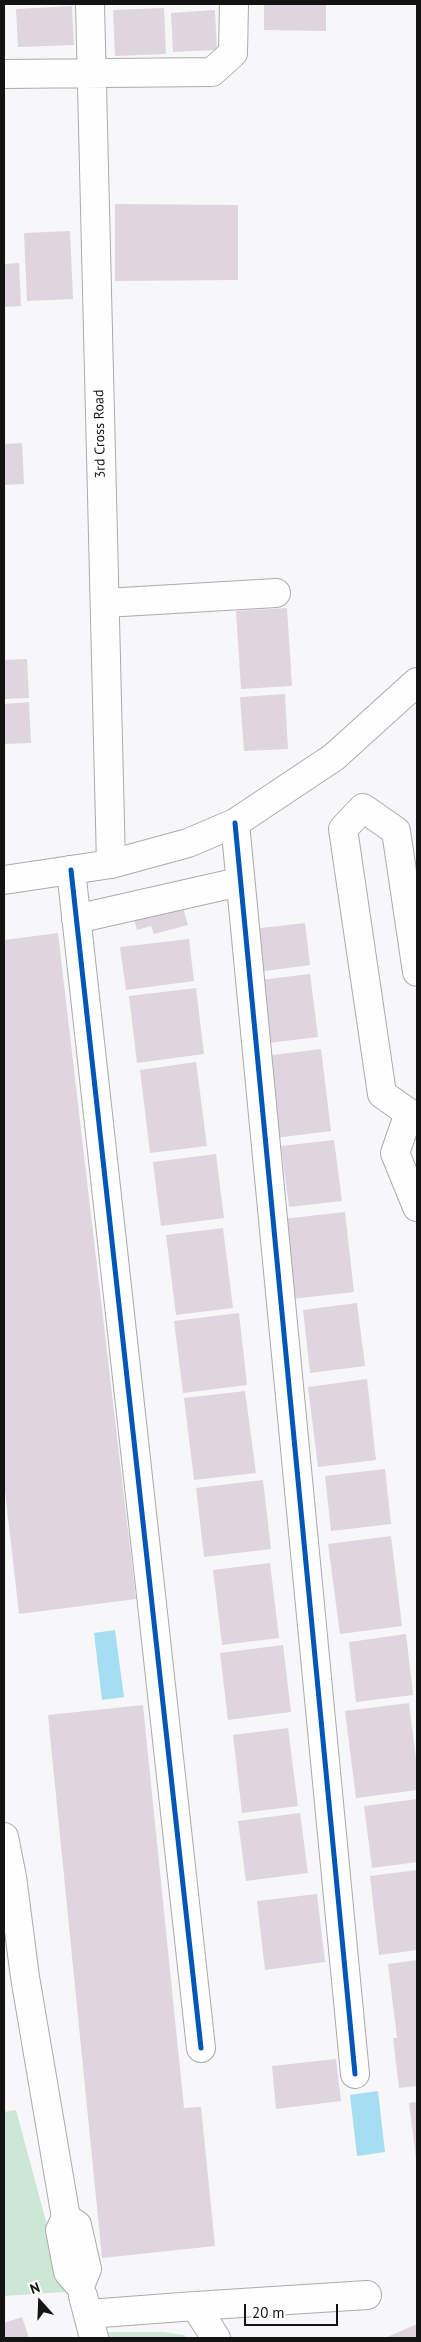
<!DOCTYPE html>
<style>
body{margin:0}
#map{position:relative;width:421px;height:2342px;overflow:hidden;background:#f7f7f9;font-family:"PT Sans",sans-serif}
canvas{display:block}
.frame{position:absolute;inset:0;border:5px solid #131314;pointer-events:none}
.north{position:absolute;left:15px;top:2277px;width:50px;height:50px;-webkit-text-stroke:4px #fff;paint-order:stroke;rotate:340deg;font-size:14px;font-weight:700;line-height:20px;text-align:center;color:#131314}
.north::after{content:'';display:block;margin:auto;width:18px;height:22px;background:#131314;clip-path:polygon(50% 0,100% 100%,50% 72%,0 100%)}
.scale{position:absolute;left:244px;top:2304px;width:94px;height:22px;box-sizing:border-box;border:2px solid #131314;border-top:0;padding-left:6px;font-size:15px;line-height:18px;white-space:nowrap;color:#131314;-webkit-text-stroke:4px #fff;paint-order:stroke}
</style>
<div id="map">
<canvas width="421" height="2342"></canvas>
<div class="frame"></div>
<div class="north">N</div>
<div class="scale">20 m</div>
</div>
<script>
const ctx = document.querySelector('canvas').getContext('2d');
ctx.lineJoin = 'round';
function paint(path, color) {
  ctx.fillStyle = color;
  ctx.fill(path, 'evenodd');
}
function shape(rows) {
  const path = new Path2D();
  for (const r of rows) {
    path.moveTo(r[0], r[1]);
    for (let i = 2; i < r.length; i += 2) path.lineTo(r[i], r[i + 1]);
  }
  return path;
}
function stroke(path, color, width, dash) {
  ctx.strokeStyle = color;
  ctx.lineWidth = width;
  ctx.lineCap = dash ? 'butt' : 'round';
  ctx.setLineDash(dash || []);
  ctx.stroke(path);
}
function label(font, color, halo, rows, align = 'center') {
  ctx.font = font + ' "PT Sans",sans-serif';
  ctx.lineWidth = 4.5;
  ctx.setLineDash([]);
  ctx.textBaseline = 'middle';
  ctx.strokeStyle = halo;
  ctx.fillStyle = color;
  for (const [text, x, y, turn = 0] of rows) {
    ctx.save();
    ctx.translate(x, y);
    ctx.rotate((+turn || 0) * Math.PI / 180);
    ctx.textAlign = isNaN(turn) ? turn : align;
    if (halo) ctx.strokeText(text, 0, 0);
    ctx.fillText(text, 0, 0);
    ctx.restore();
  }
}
paint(shape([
 [16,2110,65,2292,4,2296,4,2112],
 [106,2332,164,2332,184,2335,186,2338,108,2338]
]), '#cce7d5');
paint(shape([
 [115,1630,124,1697,102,1700,94,1633],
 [378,2091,385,2152,357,2156,350,2095]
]), '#a6def1');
paint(shape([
 [264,4,326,4,326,31,264,30],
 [72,6,74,45,18,47,16,9],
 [164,8,166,54,115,56,113,10],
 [215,10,217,50,173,52,171,13],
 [115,204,238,205,238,280,115,281],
 [70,231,73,299,27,301,24,233],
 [19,263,21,306,4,307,4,264],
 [22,443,24,484,4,485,4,444],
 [287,608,292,686,241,689,236,611],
 [27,659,29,698,4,699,4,660],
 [285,694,288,749,244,751,240,697],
 [29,702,31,743,4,744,4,704],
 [176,883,188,925,154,934,151,926,137,930,132,911],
 [305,923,310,965,257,972,252,929],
 [58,933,136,1599,19,1614,4,1482,4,940],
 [189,939,194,981,126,990,120,947],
 [310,974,318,1037,268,1043,260,980],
 [196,988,204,1054,137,1063,129,996],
 [321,1049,331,1131,275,1138,265,1056],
 [196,1062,207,1146,150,1153,140,1070],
 [334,1140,342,1201,289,1207,281,1146],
 [216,1154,224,1218,161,1226,153,1162],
 [345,1212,354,1292,292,1299,282,1219],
 [223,1228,233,1308,176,1315,166,1235],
 [357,1303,365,1366,310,1373,303,1310],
 [239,1313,247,1385,183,1393,174,1321],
 [367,1379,376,1460,318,1467,308,1387],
 [245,1391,256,1473,194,1480,184,1398],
 [385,1469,391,1524,331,1531,325,1476],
 [263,1480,271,1549,204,1557,196,1488],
 [391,1536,402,1626,340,1634,328,1544],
 [270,1563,279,1638,222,1645,213,1570],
 [406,1634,413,1695,356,1702,349,1642],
 [283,1645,291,1712,228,1720,220,1653],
 [409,1703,417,1767,417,1790,356,1798,345,1711],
 [143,1705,184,2108,201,2107,215,2246,102,2258,48,1715],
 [288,1728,298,1806,242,1813,233,1735],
 [417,1799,417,1862,372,1868,364,1806],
 [300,1813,308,1873,246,1881,238,1821],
 [417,1870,417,1950,379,1955,370,1876],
 [317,1894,325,1962,265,1970,257,1901],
 [417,1960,417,2086,399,2088,393,2038,397,2038,388,1964],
 [336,2059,341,2101,276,2109,272,2066],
 [417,2102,417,2157,416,2158,409,2103],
 [22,2317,29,2338,4,2338,4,2323],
 [417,2324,417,2338,385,2338]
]), '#ded5df');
const street = shape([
 [90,4,111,864],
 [4,74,212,72,233,53,234,4],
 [105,603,276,593],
 [235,823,355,2074],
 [71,870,201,2048],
 [76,919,239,882],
 [417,972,396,831,363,808,343,829,382,1094,409,1113,395,1153,417,1207],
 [4,1837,12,1877,25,1977,66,2218],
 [66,2218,77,2225,87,2269,80,2286,68,2272,60,2230,66,2218],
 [83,2296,94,2338],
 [195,2306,367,2295],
 [88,2314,195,2306,216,2338]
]);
const secondary = shape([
 [4,880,111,864,188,843,235,823,334,757,417,682]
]);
stroke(street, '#ababad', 30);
stroke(secondary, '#ababad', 30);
stroke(street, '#fefefe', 28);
stroke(secondary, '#fefefe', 28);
stroke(shape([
 [235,823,355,2074],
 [71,870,201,2048]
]), '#0057b8', 5);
label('14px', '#131314', '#fff', [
 ["3rd Cross Road",100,434,-91]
]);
</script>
